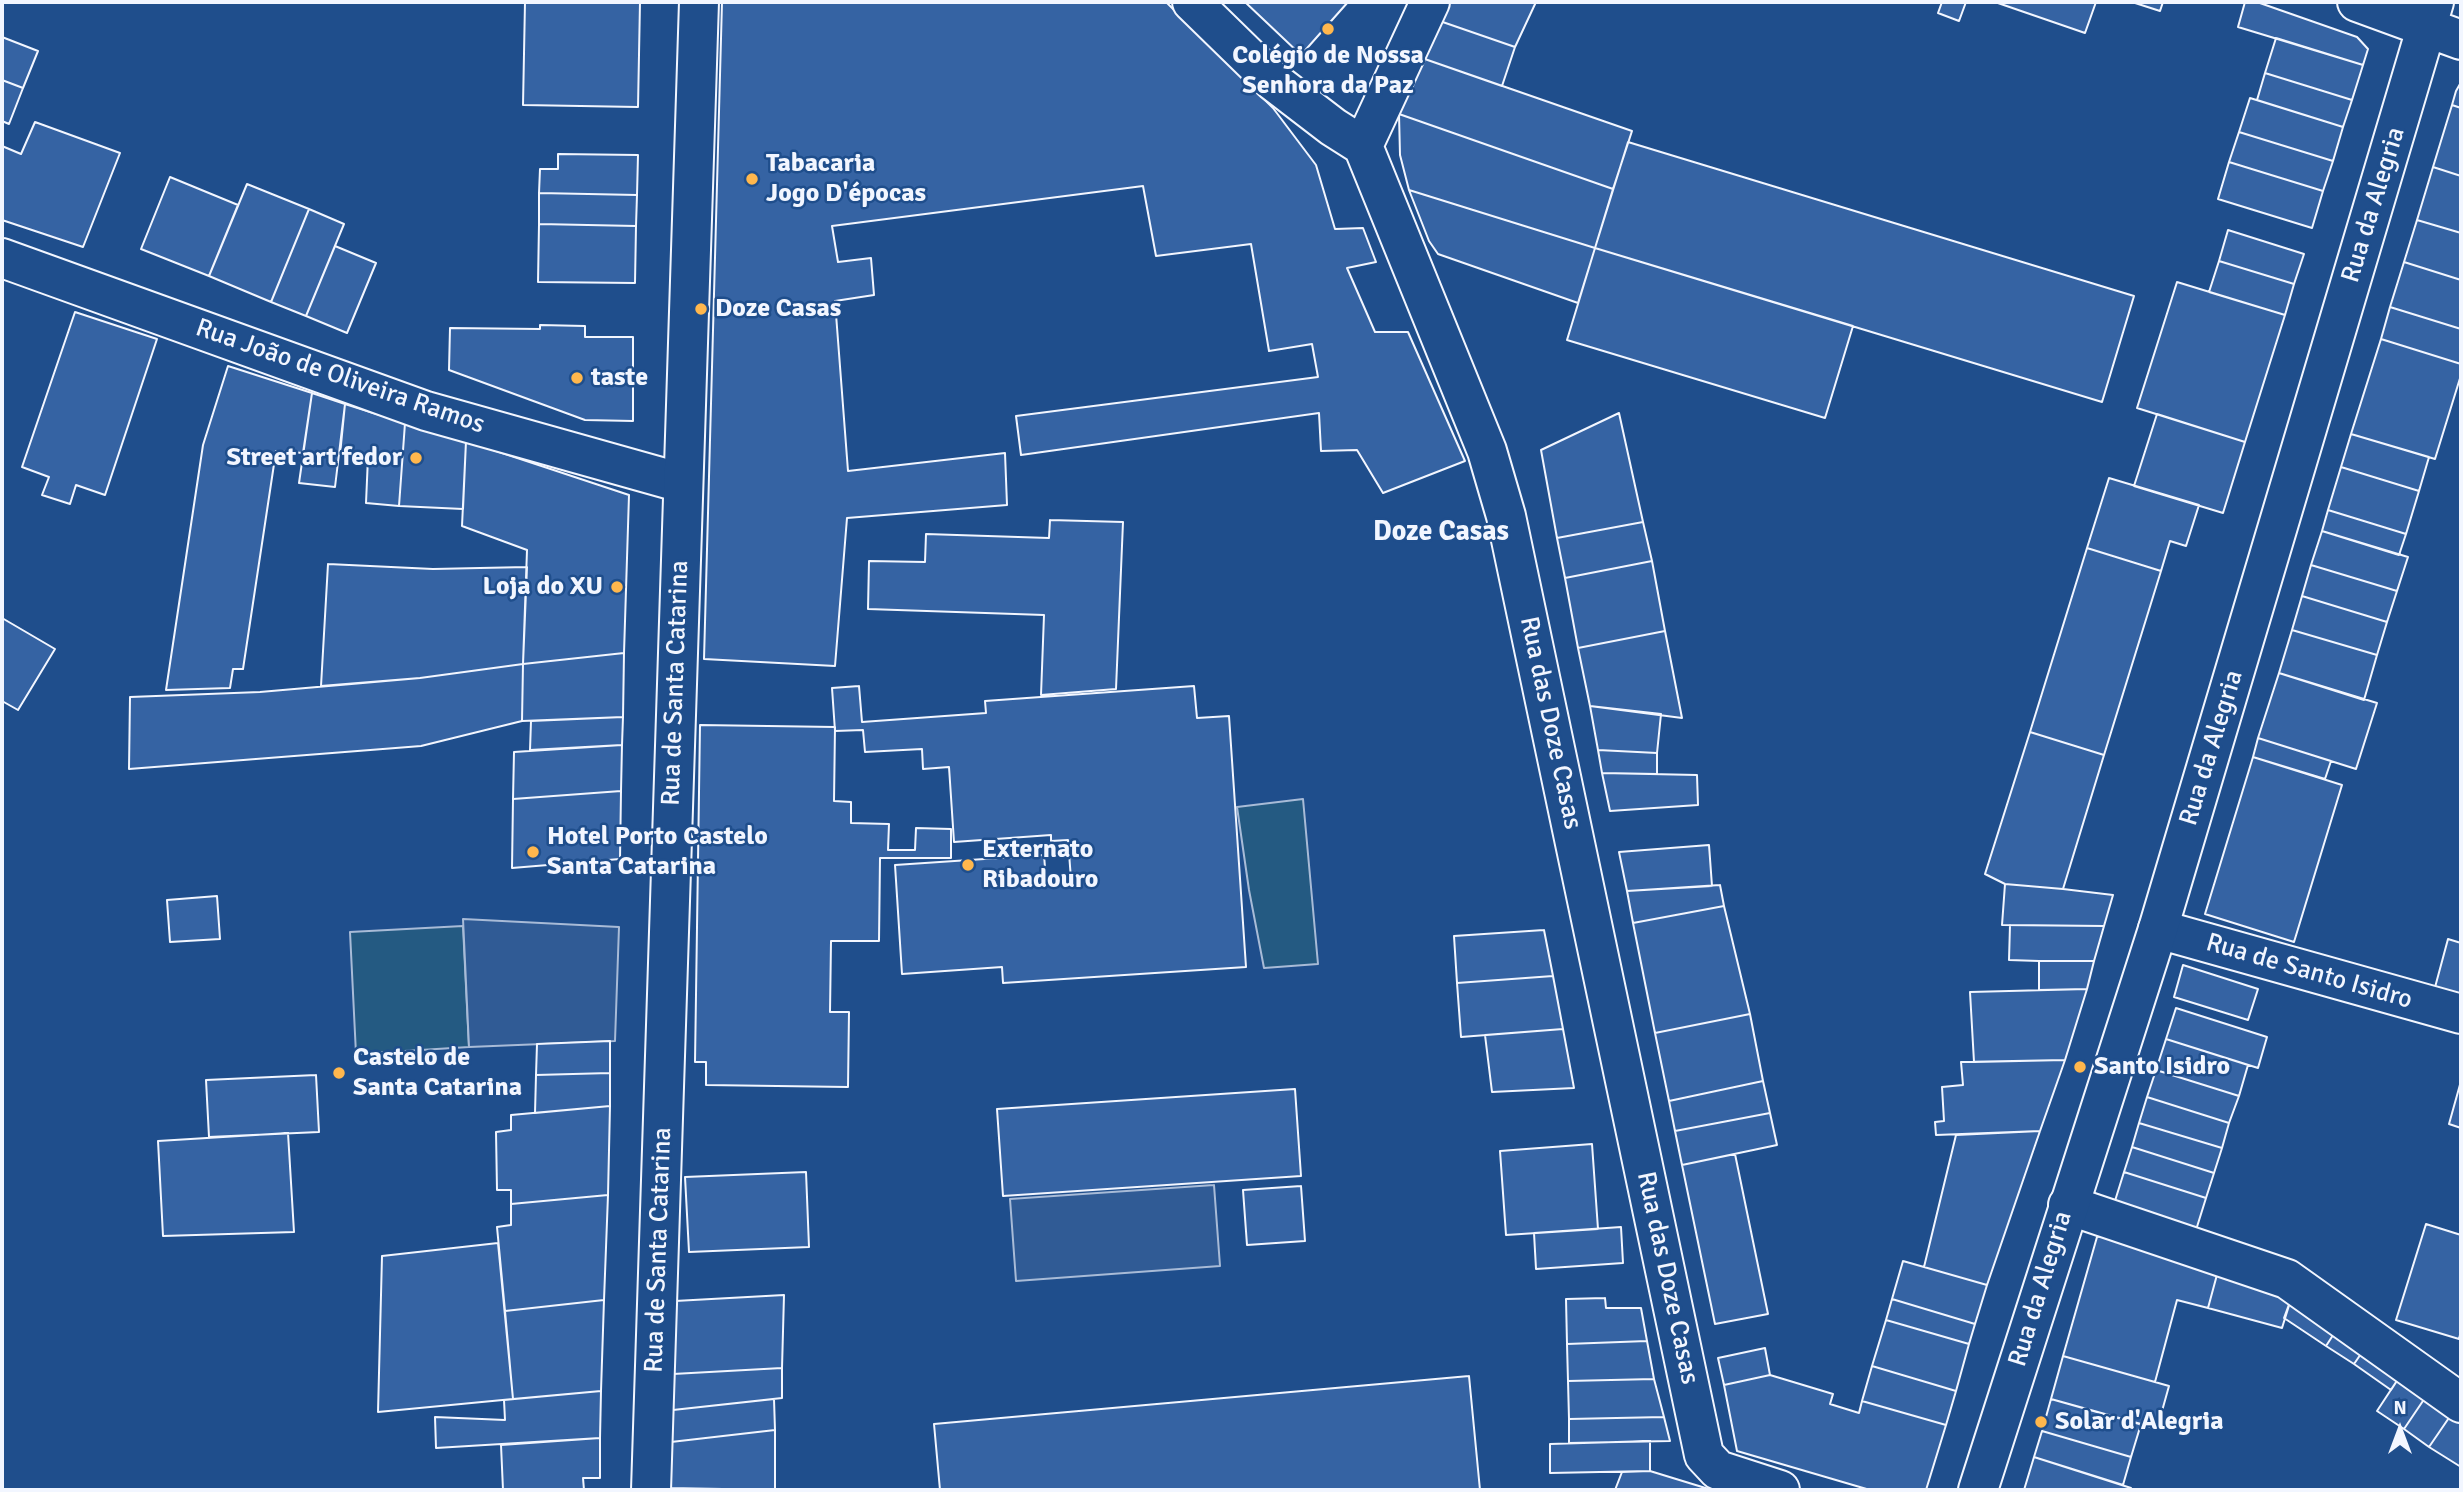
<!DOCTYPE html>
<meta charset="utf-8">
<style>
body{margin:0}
#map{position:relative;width:2463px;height:1492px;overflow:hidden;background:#1f4e8c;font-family:Signika,sans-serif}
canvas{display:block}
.frame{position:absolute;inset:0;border:4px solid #f2f6ff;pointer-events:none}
.north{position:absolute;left:2365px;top:1394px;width:70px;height:70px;-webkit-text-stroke:5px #1f4e8c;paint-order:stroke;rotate:0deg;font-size:19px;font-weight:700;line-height:28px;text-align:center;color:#f2f6ff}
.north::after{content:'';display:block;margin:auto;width:24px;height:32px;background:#f2f6ff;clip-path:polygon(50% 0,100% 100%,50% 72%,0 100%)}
</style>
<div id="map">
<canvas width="2463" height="1492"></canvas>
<div class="frame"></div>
<div class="north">N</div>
</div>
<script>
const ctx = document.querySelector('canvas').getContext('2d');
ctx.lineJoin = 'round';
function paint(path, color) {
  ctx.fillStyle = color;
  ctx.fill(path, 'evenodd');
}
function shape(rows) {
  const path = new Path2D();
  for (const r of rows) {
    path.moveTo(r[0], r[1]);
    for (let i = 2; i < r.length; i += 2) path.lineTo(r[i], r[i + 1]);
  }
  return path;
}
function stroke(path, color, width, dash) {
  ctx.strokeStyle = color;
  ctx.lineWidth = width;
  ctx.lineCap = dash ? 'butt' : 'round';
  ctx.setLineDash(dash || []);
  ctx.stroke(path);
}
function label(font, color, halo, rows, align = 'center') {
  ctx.font = font + ' Signika,sans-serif';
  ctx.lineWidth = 5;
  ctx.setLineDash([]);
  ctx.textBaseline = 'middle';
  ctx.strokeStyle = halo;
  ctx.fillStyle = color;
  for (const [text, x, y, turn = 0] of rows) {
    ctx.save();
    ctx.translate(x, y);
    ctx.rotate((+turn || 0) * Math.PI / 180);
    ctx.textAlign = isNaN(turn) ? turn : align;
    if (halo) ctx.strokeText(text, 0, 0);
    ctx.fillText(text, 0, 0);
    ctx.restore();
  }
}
const green = shape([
 [1303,799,1318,964,1264,968,1249,890,1237,807,1303,799],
 [463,926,469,1047,356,1054,350,932,463,926]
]);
paint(green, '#245a82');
stroke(green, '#a8bbd7', 2);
const parking = shape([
 [463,919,619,927,615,1041,469,1047,463,919],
 [1214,1185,1220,1266,1016,1281,1010,1199,1214,1185]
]);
paint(parking, '#305b95');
stroke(parking, '#a8bbd7', 2);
const building = shape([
 [525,2,640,2,638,107,523,105,525,2],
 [722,2,1166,2,1273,108,1316,165,1335,229,1363,228,1376,262,1347,268,1375,332,1408,332,1465,461,1383,493,1357,450,1321,451,1319,413,1021,455,1016,416,1318,377,1312,344,1269,351,1251,244,1156,256,1143,186,832,226,838,262,871,258,874,295,835,301,848,471,1005,453,1007,505,847,518,835,666,704,659,722,2],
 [1245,2,1348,2,1301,55,1245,2],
 [1443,2,1536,2,1515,47,1434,19,1443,2],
 [1942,2,1966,2,1959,21,1938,13,1942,2],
 [1995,2,2096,2,2085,33,1995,2],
 [2132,2,2163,2,2160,11,2132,2],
 [2245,2,2257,2,2357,37,2368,49,2363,65,2238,27,2245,2],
 [1434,19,1515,47,1502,86,1419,57,1434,19],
 [2,37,38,51,23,88,2,80,2,37],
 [2276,38,2363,65,2352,100,2265,73,2276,38],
 [1419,57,1632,131,1613,189,1399,114,1419,57],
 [2265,73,2352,100,2343,127,2257,100,2265,73],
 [2,80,23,88,9,124,2,121,2,80],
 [2460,84,2461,84,2461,108,2452,105,2456,91,2460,84],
 [2250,98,2343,127,2333,161,2239,132,2250,98],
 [2452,105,2461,108,2461,176,2433,167,2452,105],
 [1399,114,1613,189,1595,248,1409,190,1400,155,1399,114],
 [35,122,120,153,83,247,2,220,2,146,21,154,35,122],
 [2239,132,2333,161,2323,191,2229,162,2239,132],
 [1628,142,2134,296,2102,402,1595,248,1628,142],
 [558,154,638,155,637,195,539,193,540,169,558,169,558,154],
 [2229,162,2323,191,2312,228,2218,199,2229,162],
 [2433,167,2461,176,2461,233,2417,220,2433,167],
 [170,177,238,205,209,276,141,249,170,177],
 [247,184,309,209,271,302,209,276,247,184],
 [1409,190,1595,248,1578,303,1438,254,1429,241,1409,190],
 [539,193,637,195,636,226,539,224,539,193],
 [309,209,344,224,306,316,271,302,309,209],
 [2417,220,2461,233,2461,280,2404,262,2417,220],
 [539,224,636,226,635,283,538,282,539,224],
 [2228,230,2304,254,2294,284,2219,261,2228,230],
 [335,246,376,263,347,333,306,316,335,246],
 [1595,248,1853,326,1825,418,1567,340,1595,248],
 [2219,261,2294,284,2285,315,2209,292,2219,261],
 [2404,262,2461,280,2461,329,2390,307,2404,262],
 [2177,282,2285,315,2245,442,2137,408,2177,282],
 [2390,307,2461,329,2461,364,2381,339,2390,307],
 [75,312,157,339,105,495,76,485,70,504,42,495,49,477,22,467,75,312],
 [540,325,585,326,585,337,633,337,633,421,585,420,449,370,450,328,540,329,540,325],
 [2381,339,2461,364,2461,375,2435,459,2351,434,2381,339],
 [228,366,312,393,303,453,276,451,243,669,233,669,230,688,166,690,203,445,228,366],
 [312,393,345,404,335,487,299,483,312,393],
 [345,404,405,423,399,506,366,503,368,457,340,455,345,404],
 [1619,413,1643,522,1557,538,1541,450,1619,413],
 [2157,414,2245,442,2223,513,2134,486,2157,414],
 [405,423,466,441,463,509,399,506,405,423],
 [2351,434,2429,457,2419,491,2341,467,2351,434],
 [466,441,629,495,624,653,523,664,527,550,462,526,466,441],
 [2341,467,2419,491,2406,534,2328,510,2341,467],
 [2109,478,2199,505,2186,546,2170,541,2161,571,2087,548,2109,478],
 [2328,510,2406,534,2399,555,2322,531,2328,510],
 [1050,520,1123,522,1116,689,1041,695,1044,615,868,609,869,561,925,562,926,534,1049,538,1050,520],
 [1643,522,1652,561,1565,578,1557,538,1643,522],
 [2322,531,2408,557,2397,591,2311,565,2322,531],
 [2087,548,2161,571,2104,755,2030,732,2087,548],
 [1652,561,1665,631,1578,648,1565,578,1652,561],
 [328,564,433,569,527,567,523,664,420,678,321,686,328,564],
 [2311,565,2397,591,2387,622,2302,596,2311,565],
 [2302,596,2387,622,2377,655,2292,630,2302,596],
 [2,618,55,649,18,710,2,701,2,618],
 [2292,630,2377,655,2364,700,2279,673,2292,630],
 [1665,631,1682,718,1590,706,1578,648,1665,631],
 [624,653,623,717,522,721,523,664,624,653],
 [523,664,522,721,421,746,129,769,130,697,260,692,420,678,523,664],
 [2279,673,2377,703,2356,769,2258,738,2279,673],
 [859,686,862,722,986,713,985,701,1194,686,1197,718,1229,716,1246,967,1003,983,1002,967,902,974,895,865,1044,855,1046,880,1071,879,1068,840,1051,841,1051,835,954,842,949,767,923,769,922,749,865,752,863,730,835,731,832,688,859,686],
 [1590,706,1661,714,1657,753,1598,750,1590,706],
 [623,717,622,745,530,750,531,721,623,717],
 [700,725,835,727,834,801,851,802,851,823,889,824,888,850,915,850,916,828,951,829,951,858,880,858,879,941,831,941,830,1012,849,1012,848,1087,706,1085,706,1062,695,1062,700,725],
 [2030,732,2104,755,2063,889,2005,884,1985,874,2030,732],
 [2258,738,2331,761,2325,779,2253,757,2258,738],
 [622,745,621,791,513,799,514,752,622,745],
 [1598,750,1657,753,1657,774,1602,773,1598,750],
 [2253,757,2342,785,2294,942,2205,914,2253,757],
 [1602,773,1697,775,1698,805,1610,811,1602,773],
 [621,791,620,859,512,868,513,799,621,791],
 [1709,845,1712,886,1627,891,1619,852,1709,845],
 [2005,884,2063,889,2113,895,2104,926,2002,925,2005,884],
 [1720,885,1724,906,1633,923,1627,891,1720,885],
 [217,896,220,939,170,942,167,900,217,896],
 [1724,906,1750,1014,1655,1033,1633,923,1724,906],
 [2010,925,2104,926,2094,961,2039,961,2009,960,2010,925],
 [1544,930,1553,976,1457,983,1454,936,1544,930],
 [2448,939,2461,943,2461,998,2434,991,2448,939],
 [2039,961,2094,961,2087,989,2039,990,2039,961],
 [2183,965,2258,989,2248,1020,2174,997,2183,965],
 [1553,976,1563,1029,1461,1037,1457,983,1553,976],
 [2087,989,2065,1060,1974,1062,1970,992,2087,989],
 [2176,1008,2267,1037,2258,1068,2166,1039,2176,1008],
 [1750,1014,1763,1081,1669,1101,1655,1033,1750,1014],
 [1563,1029,1574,1088,1492,1092,1485,1035,1563,1029],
 [2166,1039,2248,1065,2239,1096,2156,1070,2166,1039],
 [610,1041,610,1073,536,1075,537,1044,610,1041],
 [2065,1060,2040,1131,1936,1135,1935,1122,1944,1121,1942,1087,1963,1085,1961,1062,2065,1060],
 [2156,1070,2239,1096,2229,1123,2147,1097,2156,1070],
 [610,1073,610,1106,535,1113,536,1075,610,1073],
 [316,1075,319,1132,209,1137,206,1080,316,1075],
 [1763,1081,1770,1113,1675,1131,1669,1101,1763,1081],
 [2461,1081,2461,1128,2449,1124,2461,1081],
 [1295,1089,1301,1176,1003,1196,997,1109,1295,1089],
 [2147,1097,2229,1123,2222,1148,2139,1123,2147,1097],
 [610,1106,608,1195,511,1204,511,1190,497,1190,496,1132,511,1130,511,1115,610,1106],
 [1770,1113,1777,1145,1682,1165,1675,1131,1770,1113],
 [2139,1123,2222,1148,2214,1173,2132,1147,2139,1123],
 [2040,1131,1987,1285,1924,1267,1956,1135,2040,1131],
 [288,1133,294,1232,163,1236,158,1141,288,1133],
 [1592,1144,1598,1229,1506,1235,1500,1151,1592,1144],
 [2132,1147,2214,1173,2206,1198,2124,1172,2132,1147],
 [1735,1154,1768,1314,1715,1324,1682,1165,1735,1154],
 [806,1172,809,1247,689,1252,685,1177,806,1172],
 [2124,1172,2206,1198,2196,1230,2114,1204,2124,1172],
 [1301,1186,1305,1241,1247,1245,1243,1190,1301,1186],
 [608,1195,604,1300,505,1311,497,1227,511,1225,511,1204,608,1195],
 [2426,1224,2461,1235,2461,1331,2459,1339,2396,1320,2426,1224],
 [1621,1227,1623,1263,1536,1269,1534,1233,1621,1227],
 [2105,1235,2218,1271,2208,1308,2177,1300,2155,1382,2063,1356,2097,1237,2105,1235],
 [498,1243,513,1399,378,1412,382,1256,498,1243],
 [1903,1261,1987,1285,1975,1324,1892,1299,1903,1261],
 [2218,1271,2291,1299,2282,1328,2208,1308,2218,1271],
 [784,1295,782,1368,673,1374,675,1301,784,1295],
 [1605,1298,1606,1308,1641,1308,1647,1341,1567,1344,1566,1299,1605,1298],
 [1892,1299,1975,1324,1969,1344,1886,1320,1892,1299],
 [2291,1299,2337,1329,2326,1346,2284,1318,2291,1299],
 [604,1300,601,1391,513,1399,505,1311,604,1300],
 [1886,1320,1969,1344,1956,1391,1872,1366,1886,1320],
 [2337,1329,2365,1348,2354,1364,2326,1346,2337,1329],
 [1647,1341,1654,1379,1568,1381,1567,1344,1647,1341],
 [1765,1348,1770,1375,1724,1385,1718,1358,1765,1348],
 [2365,1348,2402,1373,2391,1390,2354,1364,2365,1348],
 [2063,1356,2169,1386,2157,1429,2051,1399,2063,1356],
 [1872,1366,1956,1391,1946,1425,1862,1401,1872,1366],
 [782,1368,782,1398,673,1410,673,1374,782,1368],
 [2402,1373,2429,1392,2404,1429,2377,1411,2402,1373],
 [1770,1375,1833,1394,1830,1404,1859,1413,1862,1401,1946,1425,1926,1490,1870,1490,1737,1451,1724,1385,1770,1375],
 [1469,1376,1480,1490,940,1490,934,1424,1469,1376],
 [1654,1379,1664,1417,1569,1419,1568,1381,1654,1379],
 [601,1391,600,1438,436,1448,435,1417,505,1420,504,1400,601,1391],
 [2429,1392,2455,1409,2429,1447,2404,1429,2429,1392],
 [774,1399,775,1430,671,1442,673,1410,774,1399],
 [2051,1399,2141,1424,2131,1457,2042,1431,2051,1399],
 [2455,1409,2461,1413,2461,1467,2429,1447,2455,1409],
 [1664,1417,1670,1441,1569,1443,1569,1419,1664,1417],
 [775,1430,775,1490,670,1488,671,1442,775,1430],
 [2042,1431,2131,1457,2123,1485,2034,1457,2042,1431],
 [600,1438,600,1478,583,1478,584,1490,503,1490,501,1445,600,1438],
 [1650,1441,1650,1471,1550,1473,1550,1444,1650,1441],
 [2034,1457,2131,1488,2130,1490,2024,1490,2034,1457],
 [1650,1471,1712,1490,1615,1490,1622,1472,1650,1471],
 [670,1488,775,1490,670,1490,670,1488]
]);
paint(building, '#3563a3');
stroke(building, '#f2f6ff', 2);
const minor = shape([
 [1192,2,1273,81,1333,127,1363,146,1487,451,1506,516,1704,1455,1718,1470,1780,1490],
 [1363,146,1430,2],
 [2,258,426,411,682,483],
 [2158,929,2461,1014],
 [2068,1205,2287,1279,2461,1403]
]);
const major = shape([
 [2357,2,2461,40],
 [651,1490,699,2],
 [1978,1490,2158,929,2434,2]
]);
stroke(minor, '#f2f6ff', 42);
stroke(major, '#f2f6ff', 42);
stroke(minor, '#1f4e8c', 38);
stroke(major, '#1f4e8c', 38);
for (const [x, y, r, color] of [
 [1328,29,7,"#ffb74d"],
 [752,179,7,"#ffb74d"],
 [701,309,7,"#ffb74d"],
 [577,378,7,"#ffb74d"],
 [416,458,7,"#ffb74d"],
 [617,587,7,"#ffb74d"],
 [533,852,7,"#ffb74d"],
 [968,865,7,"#ffb74d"],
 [2080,1067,7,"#ffb74d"],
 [339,1073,7,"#ffb74d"],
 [2041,1422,7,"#ffb74d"]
]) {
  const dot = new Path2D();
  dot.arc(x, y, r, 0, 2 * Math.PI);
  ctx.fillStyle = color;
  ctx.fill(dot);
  stroke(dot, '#1f4e8c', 2.5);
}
label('bold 26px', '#f2f6ff', '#1f4e8c', [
 ["Colégio de Nossa",1328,56,"center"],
 ["Senhora da Paz",1328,86,"center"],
 ["Tabacaria",766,164],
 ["Jogo D'épocas",766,194],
 ["Doze Casas",715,309],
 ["taste",591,378],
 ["Street art fedor",402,458,"right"],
 ["Loja do XU",603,587,"right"],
 ["Hotel Porto Castelo",547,837],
 ["Santa Catarina",547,867],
 ["Externato",982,850],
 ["Ribadouro",982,880],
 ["Castelo de",353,1058],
 ["Santa Catarina",353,1088],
 ["Santo Isidro",2094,1067],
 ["Solar d'Alegria",2055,1422]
], 'left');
label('26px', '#f2f6ff', '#1f4e8c', [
 ["Rua da Alegria",2374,205,-73],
 ["Rua João de Oliveira Ramos",340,377,19],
 ["Rua de Santa Catarina",676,683,-88],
 ["Rua das Doze Casas",1550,723,78],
 ["Rua da Alegria",2212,748,-73],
 ["Rua de Santo Isidro",2309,972,16],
 ["Rua de Santa Catarina",659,1250,-88],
 ["Rua das Doze Casas",1667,1278,78],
 ["Rua da Alegria",2041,1289,-73]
]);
label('bold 28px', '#f2f6ff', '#1f4e8c', [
 ["Doze Casas",1441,533]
]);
</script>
